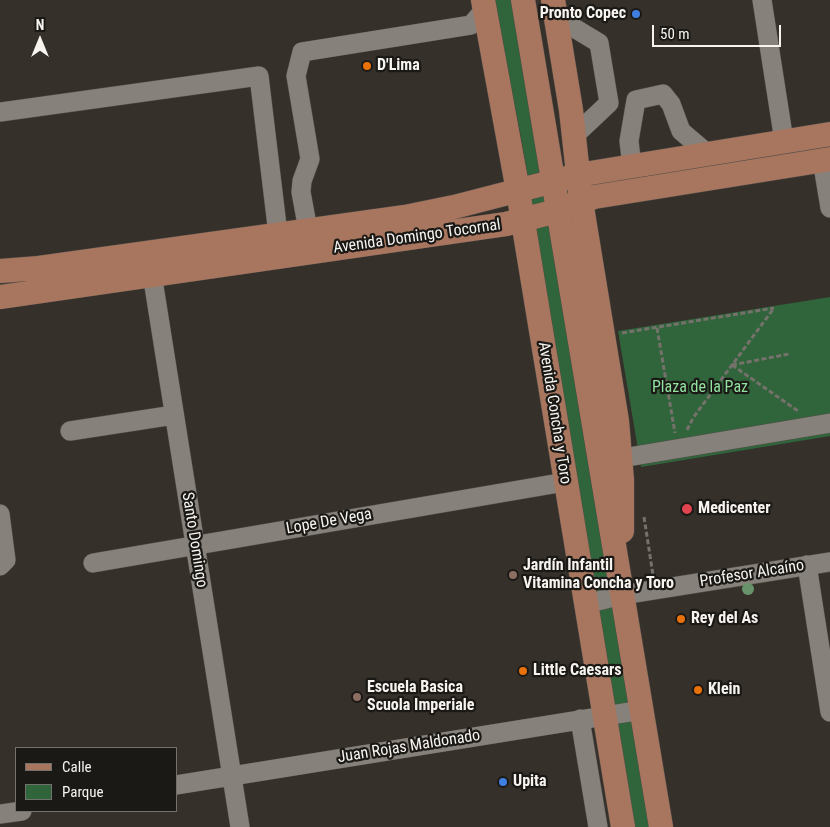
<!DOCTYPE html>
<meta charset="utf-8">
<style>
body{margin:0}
#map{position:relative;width:830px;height:827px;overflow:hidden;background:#35302a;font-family:"Roboto Condensed",sans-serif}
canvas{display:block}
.legend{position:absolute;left:15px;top:747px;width:162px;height:65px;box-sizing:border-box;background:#1b1916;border:1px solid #73716d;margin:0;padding:6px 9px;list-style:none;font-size:15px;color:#f7f4f0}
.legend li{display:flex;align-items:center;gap:10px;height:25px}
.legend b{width:25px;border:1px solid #73716d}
.north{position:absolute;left:15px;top:15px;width:50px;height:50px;-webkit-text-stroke:4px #1b1916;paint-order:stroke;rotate:0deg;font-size:14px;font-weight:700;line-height:20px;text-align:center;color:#f7f4f0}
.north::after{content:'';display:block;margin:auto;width:18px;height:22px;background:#f7f4f0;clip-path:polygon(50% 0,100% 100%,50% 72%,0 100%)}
.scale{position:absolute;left:652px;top:25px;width:129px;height:22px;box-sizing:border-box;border:2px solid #f7f4f0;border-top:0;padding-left:6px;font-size:15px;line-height:18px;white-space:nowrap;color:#f7f4f0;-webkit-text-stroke:4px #1b1916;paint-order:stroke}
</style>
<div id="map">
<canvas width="830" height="827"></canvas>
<ul class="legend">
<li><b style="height:6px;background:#a8765f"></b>Calle</li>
<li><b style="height:14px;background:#30653b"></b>Parque</li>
</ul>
<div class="north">N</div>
<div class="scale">50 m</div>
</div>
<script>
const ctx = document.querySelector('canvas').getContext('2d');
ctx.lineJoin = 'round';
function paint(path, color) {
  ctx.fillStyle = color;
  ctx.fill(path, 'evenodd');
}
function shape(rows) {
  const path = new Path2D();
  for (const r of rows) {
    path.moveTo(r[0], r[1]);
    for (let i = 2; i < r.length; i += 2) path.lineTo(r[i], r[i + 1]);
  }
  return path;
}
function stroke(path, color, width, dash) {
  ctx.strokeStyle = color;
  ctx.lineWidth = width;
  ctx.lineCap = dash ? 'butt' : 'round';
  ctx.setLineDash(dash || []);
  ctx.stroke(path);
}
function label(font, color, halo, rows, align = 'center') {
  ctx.font = font + ' "Roboto Condensed",sans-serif';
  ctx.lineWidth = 4.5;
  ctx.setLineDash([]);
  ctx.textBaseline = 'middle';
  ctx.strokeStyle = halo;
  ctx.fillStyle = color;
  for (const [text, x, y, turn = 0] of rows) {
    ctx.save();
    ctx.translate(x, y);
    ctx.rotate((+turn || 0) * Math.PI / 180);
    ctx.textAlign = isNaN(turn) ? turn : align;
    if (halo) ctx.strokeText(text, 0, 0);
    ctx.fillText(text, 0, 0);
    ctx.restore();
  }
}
paint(shape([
 [494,0,517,0,650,827,632,827,522,143],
 [830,297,830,436,641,467,618,331]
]), '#30653b');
const minor = shape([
 [762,0,784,141],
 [556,17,599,43,609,103,574,136],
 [0,112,259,76,278,234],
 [822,160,830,208],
 [632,167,629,141,636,100,663,94,671,104,681,131,708,154],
 [308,230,301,192,302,181,310,159,296,76,302,52,471,25,485,9],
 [150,261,240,827],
 [70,431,174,415],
 [634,456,830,423],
 [0,514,6,560,0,566],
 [93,563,565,482],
 [807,565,830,712],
 [586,604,622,595,830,562],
 [580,719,598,827],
 [176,785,642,710],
 [0,814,22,811]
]);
const major = shape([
 [483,0,518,191,623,827],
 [523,0,661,827],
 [553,0,571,110,581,201,617,421,622,480,622,531],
 [0,271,39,268,405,217,454,207,578,175,830,134],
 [0,297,506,224,557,211,594,197,830,159]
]);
stroke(minor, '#514d48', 20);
stroke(major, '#514d48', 25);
stroke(shape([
 [657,328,675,433],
 [622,333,774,308],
 [732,365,798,411],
 [732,365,789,354],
 [687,430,693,418,774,308],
 [644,517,653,575]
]), '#75716b', 3, [5, 2.5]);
stroke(minor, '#86817a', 19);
stroke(major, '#a8765f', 24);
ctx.fillStyle = '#68926a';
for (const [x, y] of [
 [748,589]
]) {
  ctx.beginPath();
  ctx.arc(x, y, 6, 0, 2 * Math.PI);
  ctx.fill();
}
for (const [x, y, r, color] of [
 [636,14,5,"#3f7fe0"],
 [367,66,5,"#e8710a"],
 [687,509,6,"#e0444e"],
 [513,575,5,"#8d6e63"],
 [681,619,5,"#e8710a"],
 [523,671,5,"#e8710a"],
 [698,690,5,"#e8710a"],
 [357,697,5,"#8d6e63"],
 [503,782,5,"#3f7fe0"]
]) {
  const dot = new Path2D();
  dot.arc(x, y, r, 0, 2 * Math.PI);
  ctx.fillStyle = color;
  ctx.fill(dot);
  stroke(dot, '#1b1916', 2);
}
label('bold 16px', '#f7f4f0', '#1b1916', [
 ["Pronto Copec",626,14,"right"],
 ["D'Lima",377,66],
 ["Medicenter",698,509],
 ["Jardín Infantil",523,566],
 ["Vitamina Concha y Toro",523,584],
 ["Rey del As",691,619],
 ["Little Caesars",533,671],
 ["Escuela Basica",367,688],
 ["Scuola Imperiale",367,706],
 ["Klein",708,690],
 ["Upita",513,782]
], 'left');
label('16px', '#f7f4f0', '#1b1916', [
 ["Avenida Domingo Tocornal",417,237,-8],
 ["Avenida Concha y Toro",554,413,81],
 ["Lope De Vega",329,522,-10],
 ["Santo Domingo",194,540,81],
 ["Profesor Alcaíno",752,574,-9],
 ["Juan Rojas Maldonado",409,747,-9]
]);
label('16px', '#91e39f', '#1b1916', [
 ["Plaza de la Paz",700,388]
]);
</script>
